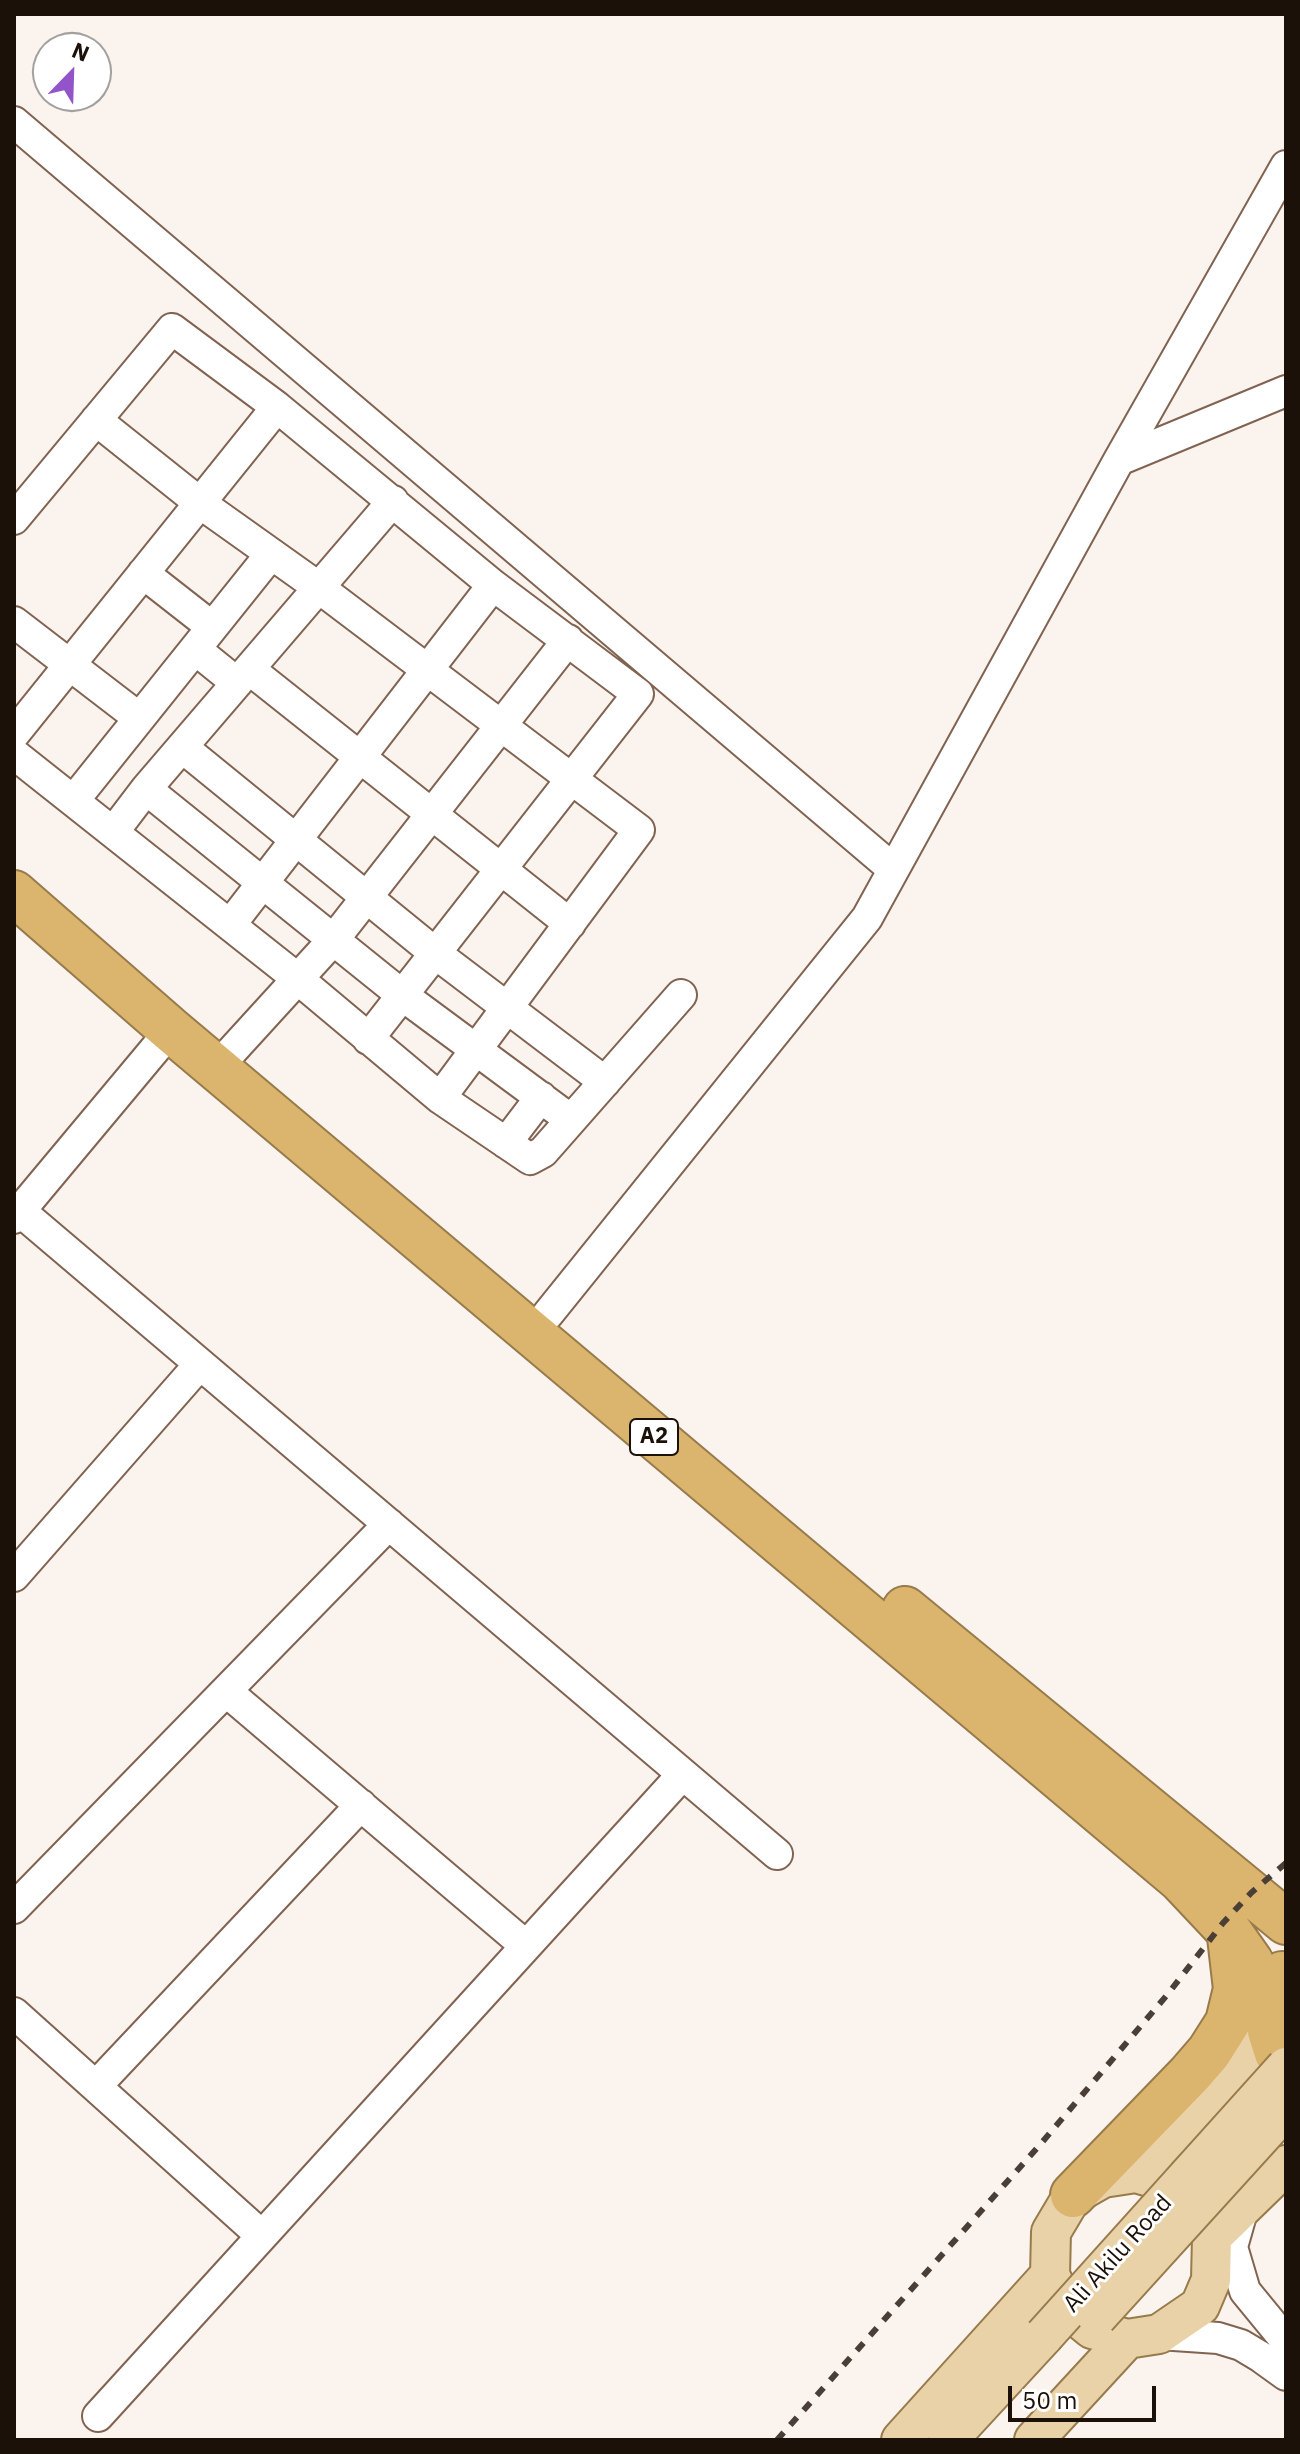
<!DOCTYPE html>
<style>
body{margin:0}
#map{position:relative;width:1300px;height:2454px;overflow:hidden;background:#faf3ee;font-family:"IBM Plex Sans",sans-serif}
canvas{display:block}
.frame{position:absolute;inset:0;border:16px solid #1c1109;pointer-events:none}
.north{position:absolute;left:32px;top:32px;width:80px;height:80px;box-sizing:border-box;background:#fff;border:2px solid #a4a09d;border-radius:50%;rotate:23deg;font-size:22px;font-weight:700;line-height:32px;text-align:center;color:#1c1109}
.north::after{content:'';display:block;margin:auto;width:28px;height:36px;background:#9354ca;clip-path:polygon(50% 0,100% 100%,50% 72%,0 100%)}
.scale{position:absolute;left:1008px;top:2386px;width:148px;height:36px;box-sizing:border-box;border:4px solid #1c1109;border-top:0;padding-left:10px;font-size:24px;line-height:28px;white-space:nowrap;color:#1c1109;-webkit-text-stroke:6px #fff;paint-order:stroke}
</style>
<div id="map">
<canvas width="1300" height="2454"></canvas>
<div class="frame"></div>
<div class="north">N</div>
<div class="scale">50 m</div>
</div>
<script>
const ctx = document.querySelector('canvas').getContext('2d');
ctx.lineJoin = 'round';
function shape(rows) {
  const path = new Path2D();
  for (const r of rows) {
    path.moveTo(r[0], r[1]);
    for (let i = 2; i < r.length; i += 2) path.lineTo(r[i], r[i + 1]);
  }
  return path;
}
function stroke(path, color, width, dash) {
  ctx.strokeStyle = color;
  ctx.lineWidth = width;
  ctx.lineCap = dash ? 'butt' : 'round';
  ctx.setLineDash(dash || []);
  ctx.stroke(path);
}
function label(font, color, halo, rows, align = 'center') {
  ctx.font = font + ' "IBM Plex Sans",sans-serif';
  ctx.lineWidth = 6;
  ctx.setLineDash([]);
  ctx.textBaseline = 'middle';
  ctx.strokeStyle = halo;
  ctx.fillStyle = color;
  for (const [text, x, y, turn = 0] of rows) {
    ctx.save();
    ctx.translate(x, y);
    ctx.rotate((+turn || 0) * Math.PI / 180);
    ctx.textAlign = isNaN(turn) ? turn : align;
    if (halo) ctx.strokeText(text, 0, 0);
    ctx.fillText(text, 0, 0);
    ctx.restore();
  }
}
const minor = shape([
 [14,122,893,869],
 [96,420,200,503,318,587,639,830,440,1098],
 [1119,460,1286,391],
 [14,519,172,329,277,407],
 [143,573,212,627],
 [14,622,139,718],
 [195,649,237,683],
 [249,669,570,924],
 [14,734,277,407,493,585,638,694,368,1039],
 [182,747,435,953,605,1082],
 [14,754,298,979,440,1098,530,1159,543,1152,681,995],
 [146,789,393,501],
 [74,800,271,554],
 [114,831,146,789,402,995,571,1120],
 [230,925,493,585],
 [230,1053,334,939,568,640],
 [506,1143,541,1097],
 [20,1211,777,1854],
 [14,1218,171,1030],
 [548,1314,867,918,1119,460,1286,166],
 [14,1576,200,1364],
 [226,1691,526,1946],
 [14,1908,389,1524],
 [14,2013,262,2236],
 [96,2086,361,1805],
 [1243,2208,1232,2247,1245,2291,1286,2341],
 [1159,2334,1218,2338,1241,2345,1261,2357,1286,2375],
 [98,2416,683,1774]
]);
const major = shape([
 [1136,2173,1170,2183,1197,2205,1212,2237,1211,2280,1200,2306,1159,2334,1127,2339,1092,2329,1065,2307,1050,2275,1051,2232,1073,2195,1103,2178,1136,2173],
 [1136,2173,1270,2031],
 [1212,2237,1286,2165],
 [901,2440,1050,2275],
 [948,2440,1044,2336],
 [1034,2440,1127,2339]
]);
const highway = shape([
 [14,893,171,1030,1181,1880,1229,1931,1250,1961,1271,1999],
 [905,1609,1286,1922],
 [1282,1974,1271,1999,1270,2031,1277,2053,1286,2065],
 [1073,2195,1190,2074,1209,2052,1228,2022,1236,1989,1230,1937]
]);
stroke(minor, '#816351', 34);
stroke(major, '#987b4b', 42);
stroke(highway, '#987b4b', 48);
stroke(minor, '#fff', 30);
stroke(major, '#e9d2a8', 38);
stroke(highway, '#dbb46e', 44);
stroke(shape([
 [777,2440,1038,2147,1167,1995,1223,1923,1251,1893,1286,1863]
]), '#493f37', 6, [10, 10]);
const majorBridge = shape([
 [1097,2317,1286,2109],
 [1044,2336,1286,2067]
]);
stroke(majorBridge, '#987b4b', 42, []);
stroke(majorBridge, '#e9d2a8', 38);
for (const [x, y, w] of [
 [654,1437,48]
]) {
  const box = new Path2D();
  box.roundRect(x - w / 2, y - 18, w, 36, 6);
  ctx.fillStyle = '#fff';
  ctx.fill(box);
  stroke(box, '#1c1109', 2);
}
label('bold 22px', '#1c1109', null, [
 ["A2",654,1437]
]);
label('24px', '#1c1109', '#fff', [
 ["Ali Akilu Road",1118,2254,-48]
]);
</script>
